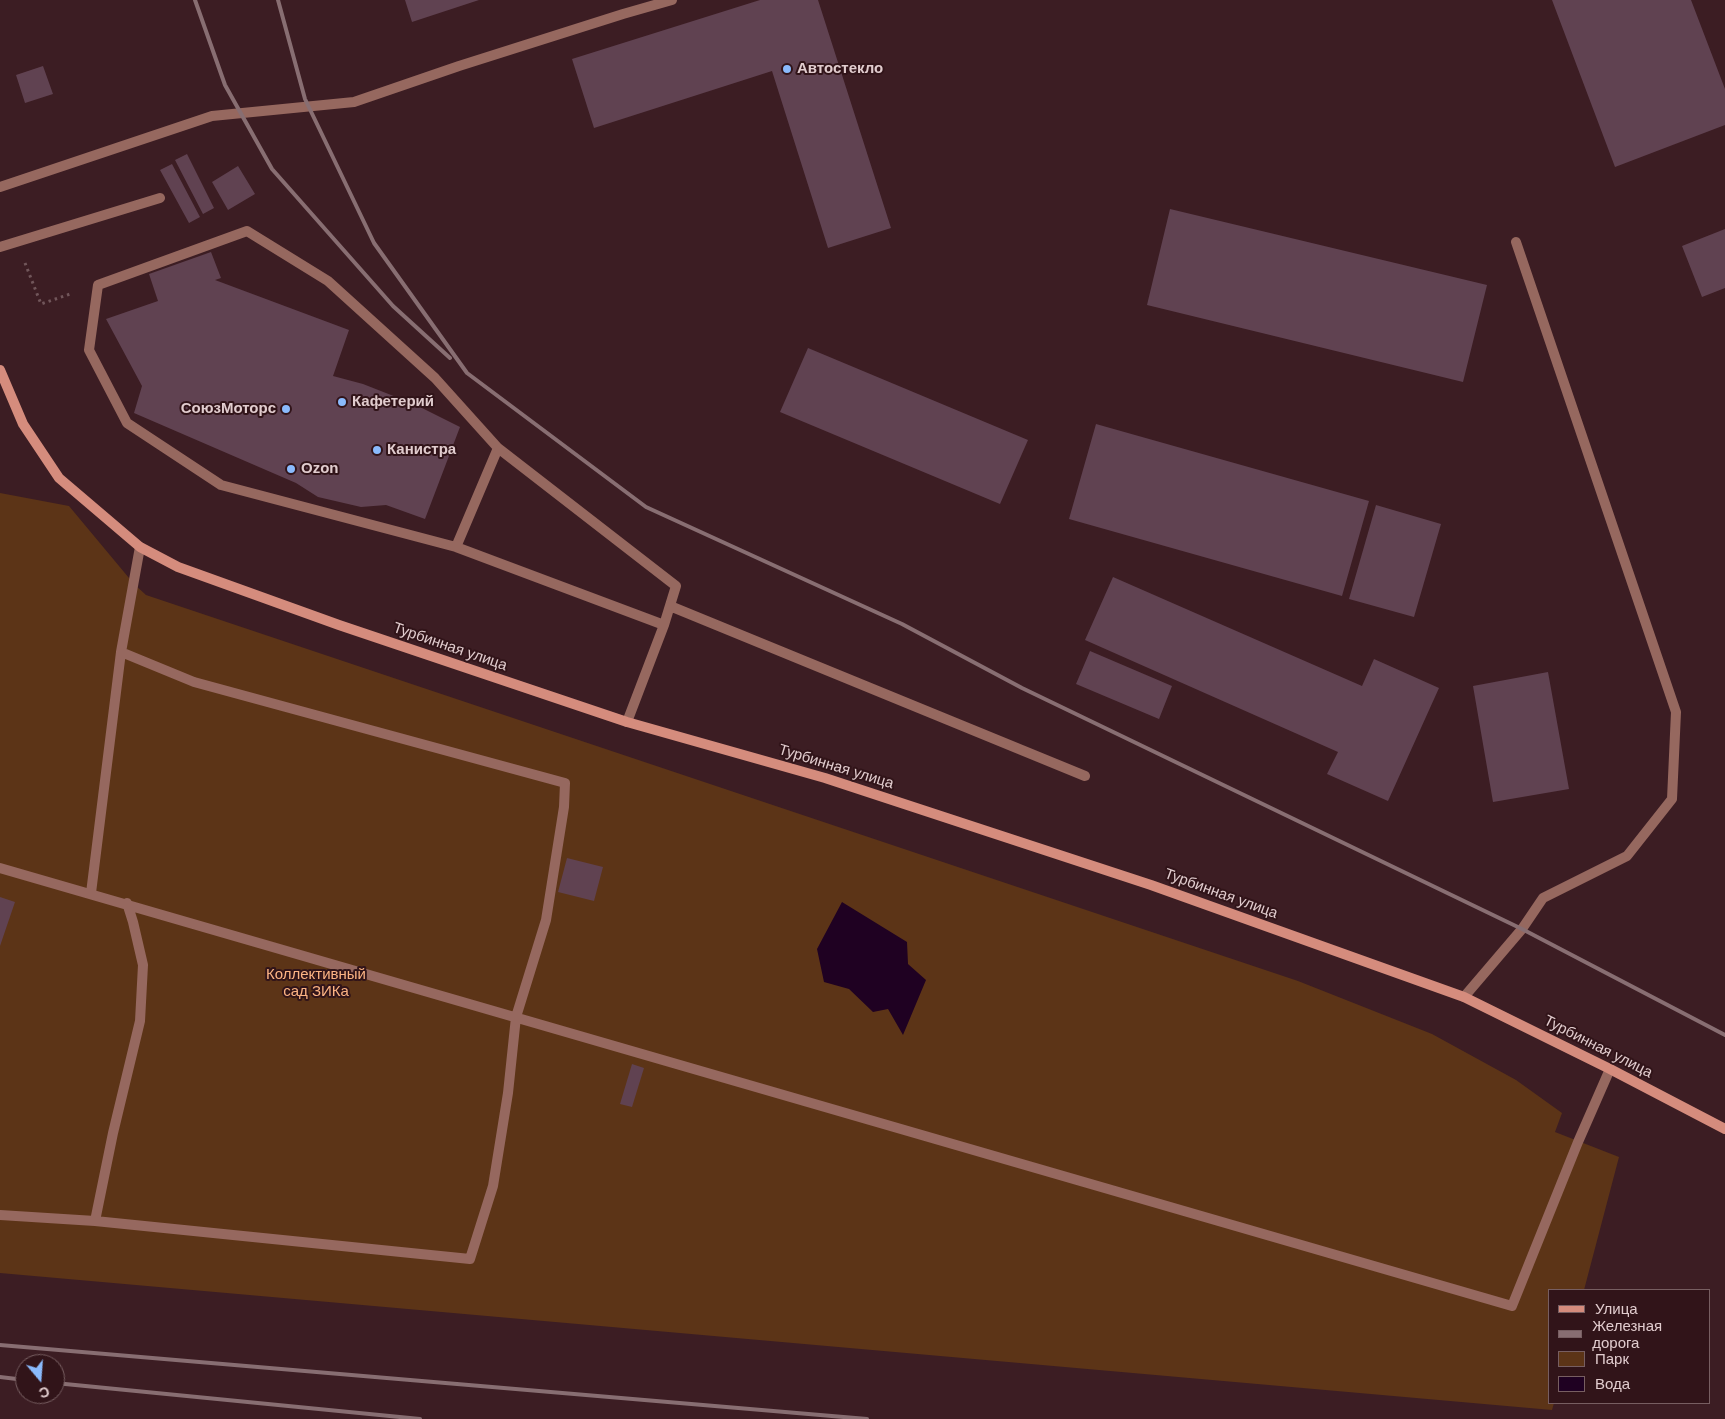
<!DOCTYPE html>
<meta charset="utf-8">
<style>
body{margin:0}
#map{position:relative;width:1725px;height:1419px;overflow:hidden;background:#3c1d23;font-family:Arial,sans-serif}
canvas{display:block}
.legend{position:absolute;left:1548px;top:1289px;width:162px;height:115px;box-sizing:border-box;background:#311419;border:1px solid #775e61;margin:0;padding:6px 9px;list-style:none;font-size:15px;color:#e1ccce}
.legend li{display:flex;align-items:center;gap:10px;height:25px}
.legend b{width:25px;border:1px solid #775e61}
.north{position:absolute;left:15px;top:1354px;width:50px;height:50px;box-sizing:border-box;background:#311419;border:1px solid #775e61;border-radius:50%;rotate:162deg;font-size:14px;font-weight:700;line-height:20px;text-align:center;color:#e1ccce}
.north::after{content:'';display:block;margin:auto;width:18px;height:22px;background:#8abafc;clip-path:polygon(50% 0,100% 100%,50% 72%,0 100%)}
</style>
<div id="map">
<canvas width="1725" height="1419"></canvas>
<ul class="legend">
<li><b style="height:6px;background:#d58c7d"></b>Улица</li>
<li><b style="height:6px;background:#886e72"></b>Железная дорога</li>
<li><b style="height:14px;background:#5c3417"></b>Парк</li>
<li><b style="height:14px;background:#1f0122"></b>Вода</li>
</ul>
<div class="north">С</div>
</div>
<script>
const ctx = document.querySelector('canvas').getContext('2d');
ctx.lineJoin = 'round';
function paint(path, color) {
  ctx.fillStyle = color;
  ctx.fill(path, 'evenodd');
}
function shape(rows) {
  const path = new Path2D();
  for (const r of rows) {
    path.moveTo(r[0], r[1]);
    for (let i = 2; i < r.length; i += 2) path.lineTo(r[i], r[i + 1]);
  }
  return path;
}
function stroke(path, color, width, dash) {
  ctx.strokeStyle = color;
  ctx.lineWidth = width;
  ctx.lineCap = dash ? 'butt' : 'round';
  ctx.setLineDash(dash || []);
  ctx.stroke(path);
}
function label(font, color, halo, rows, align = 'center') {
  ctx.font = font + ' Arial,sans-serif';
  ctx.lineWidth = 4;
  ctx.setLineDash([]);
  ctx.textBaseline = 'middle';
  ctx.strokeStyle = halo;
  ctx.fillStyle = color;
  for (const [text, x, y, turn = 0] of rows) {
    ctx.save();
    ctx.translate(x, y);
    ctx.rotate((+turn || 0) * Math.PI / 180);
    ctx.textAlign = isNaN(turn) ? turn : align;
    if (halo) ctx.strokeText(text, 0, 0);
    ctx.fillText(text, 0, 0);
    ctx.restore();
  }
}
paint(shape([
 [0,493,69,506,134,584,146,595,1298,981,1432,1034,1516,1080,1562,1113,1555,1132,1619,1157,1584,1290,1549,1290,1549,1403,1554,1403,1552,1410,0,1273]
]), '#5c3417');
paint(shape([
 [842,902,907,942,908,964,926,980,903,1035,888,1009,873,1012,849,989,824,982,817,949]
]), '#1f0122');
paint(shape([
 [405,0,479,0,412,22],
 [760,0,818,0,891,228,828,248,772,71,594,128,572,59],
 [1552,0,1691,0,1725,89,1725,125,1615,167],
 [43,66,53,94,25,103,16,75],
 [187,154,214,208,203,214,175,160],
 [172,164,200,217,189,223,160,170],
 [238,166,255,194,228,210,212,182],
 [1170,209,1487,285,1463,382,1147,305],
 [1725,229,1725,288,1702,297,1682,246],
 [211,252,221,278,215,280,349,330,333,376,363,384,414,404,460,427,425,519,386,505,361,507,318,497,296,483,134,413,142,386,106,319,158,301,149,274],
 [808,348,1028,440,1000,504,780,412],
 [1096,424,1369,501,1342,596,1069,519],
 [1376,505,1441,524,1414,617,1349,599],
 [1113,577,1362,686,1374,659,1439,688,1388,801,1327,774,1338,752,1085,640],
 [1090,651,1172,686,1159,719,1076,684],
 [1548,672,1569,789,1493,802,1473,686],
 [567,858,603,867,594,901,558,892],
 [0,897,15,902,0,946],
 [632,1064,644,1068,632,1107,620,1104]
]), '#604251');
stroke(shape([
 [25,263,41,304,73,293]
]), '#71565a', 3, [2.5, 4]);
stroke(shape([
 [0,187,212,116,354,102,459,66,623,14,672,0],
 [0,247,160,198],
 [456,547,221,485,127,423,89,350,98,285,247,231,328,281,435,378,498,448],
 [670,606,1085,776],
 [627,722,664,625,676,586,498,448,456,547,664,625],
 [0,868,1512,1306,1578,1142,1610,1069],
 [91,893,121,652,140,547],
 [1464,997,1522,929,1543,898,1627,856,1672,799,1676,712,1516,242],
 [0,1215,95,1221,470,1259,493,1186,508,1093,516,1017,546,920,564,807,565,783,194,682,121,652],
 [95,1221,113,1133,140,1021,143,965,133,922,127,903]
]), '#96685f', 10);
stroke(shape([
 [0,370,23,424,59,478,140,547,178,567,339,625,627,722,825,778,1151,885,1464,997,1610,1069,1725,1129]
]), '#d58c7d', 10);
stroke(shape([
 [195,0,225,85,272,169,393,306,450,358],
 [278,0,305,99,374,243,467,373,646,507,902,624,1022,688,1522,929,1725,1035],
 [0,1345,867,1419],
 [0,1377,25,1380],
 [55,1383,420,1419]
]), '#886e72', 4);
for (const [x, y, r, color] of [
 [787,69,5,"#8abafc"],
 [342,402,5,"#8abafc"],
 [286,409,5,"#8abafc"],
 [377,450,5,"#8abafc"],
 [291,469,5,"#8abafc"]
]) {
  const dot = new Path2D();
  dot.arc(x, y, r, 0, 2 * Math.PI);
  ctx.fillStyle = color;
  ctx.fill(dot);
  stroke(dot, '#311419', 2);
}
label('bold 15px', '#e1ccce', '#311419', [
 ["Автостекло",797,69],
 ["Кафетерий",352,402],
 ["СоюзМоторс",276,409,"right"],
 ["Канистра",387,450],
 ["Ozon",301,469]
], 'left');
label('15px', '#e1ccce', '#311419', [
 ["Турбинная улица",450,647,19],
 ["Турбинная улица",836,767,17],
 ["Турбинная улица",1221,894,20],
 ["Турбинная улица",1598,1047,27]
]);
label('15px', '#fcb383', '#311419', [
 ["Коллективный",316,975],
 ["сад ЗИКа",316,992]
]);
</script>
